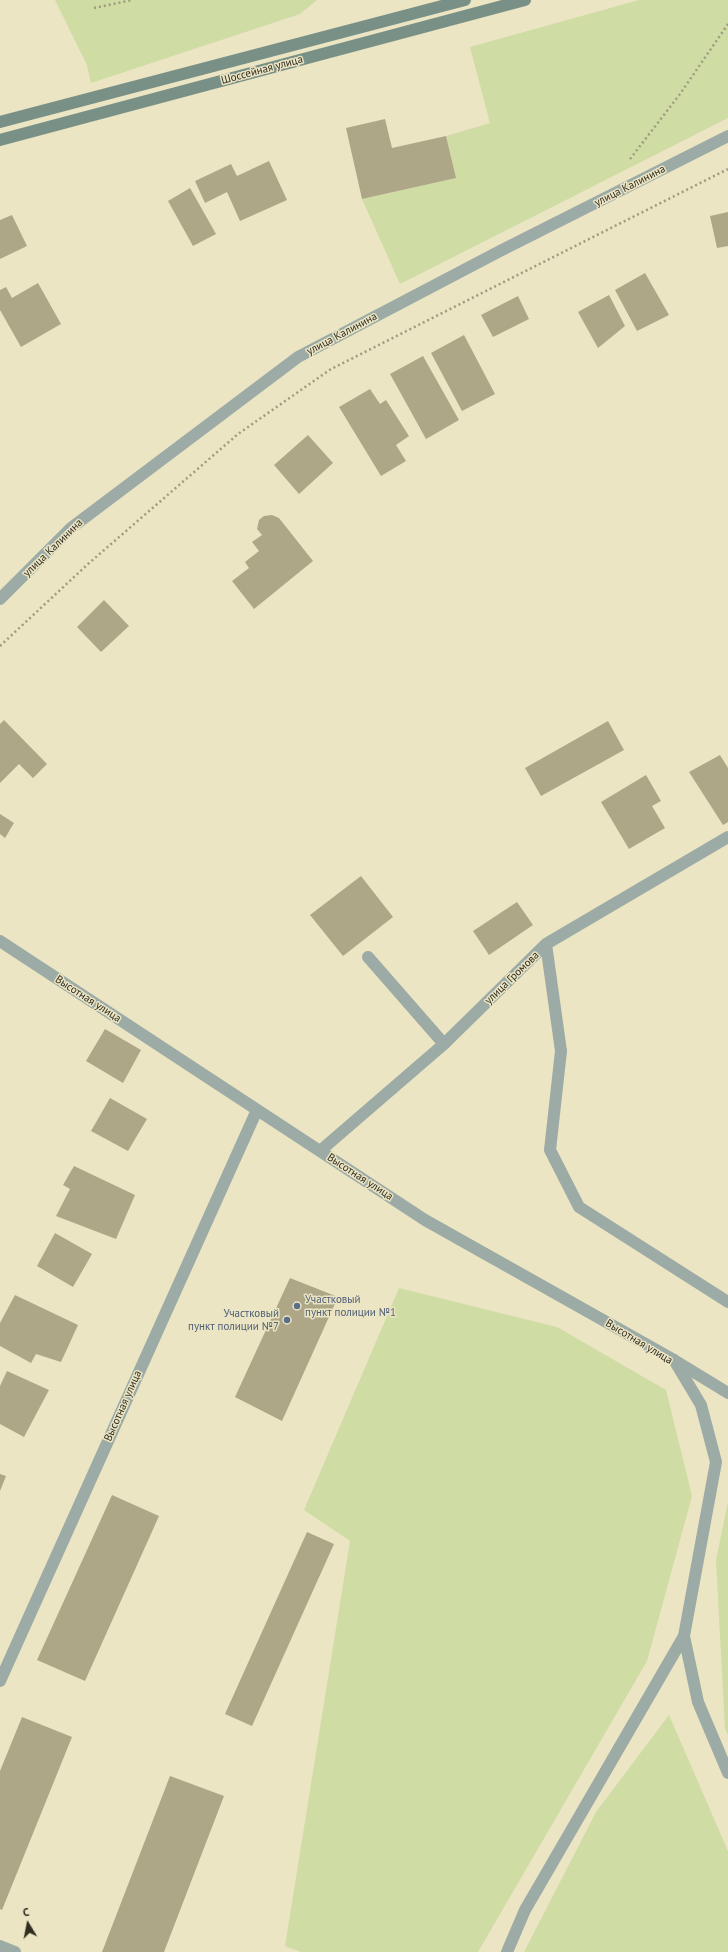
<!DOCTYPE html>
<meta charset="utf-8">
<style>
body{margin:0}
#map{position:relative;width:728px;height:1952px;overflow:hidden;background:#ebe5c4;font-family:"PT Sans",sans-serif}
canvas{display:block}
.north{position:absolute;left:8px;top:1904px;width:40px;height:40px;-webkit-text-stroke:3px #ebe5c4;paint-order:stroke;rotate:350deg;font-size:11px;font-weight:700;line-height:16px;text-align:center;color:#302d21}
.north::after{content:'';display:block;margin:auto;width:14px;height:18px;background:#302d21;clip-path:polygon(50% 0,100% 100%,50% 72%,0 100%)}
</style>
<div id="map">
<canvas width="728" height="1952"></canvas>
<div class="north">С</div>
</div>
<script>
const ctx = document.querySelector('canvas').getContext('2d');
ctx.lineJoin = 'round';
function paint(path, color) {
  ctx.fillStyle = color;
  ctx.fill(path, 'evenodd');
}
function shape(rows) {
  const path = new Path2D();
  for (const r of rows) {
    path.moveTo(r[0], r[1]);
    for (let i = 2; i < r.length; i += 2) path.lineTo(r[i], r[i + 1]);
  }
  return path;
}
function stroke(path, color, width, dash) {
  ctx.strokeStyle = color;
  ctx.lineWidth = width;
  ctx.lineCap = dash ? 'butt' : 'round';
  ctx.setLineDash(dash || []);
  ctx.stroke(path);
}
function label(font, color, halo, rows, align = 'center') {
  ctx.font = font + ' "PT Sans",sans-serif';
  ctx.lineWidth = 3;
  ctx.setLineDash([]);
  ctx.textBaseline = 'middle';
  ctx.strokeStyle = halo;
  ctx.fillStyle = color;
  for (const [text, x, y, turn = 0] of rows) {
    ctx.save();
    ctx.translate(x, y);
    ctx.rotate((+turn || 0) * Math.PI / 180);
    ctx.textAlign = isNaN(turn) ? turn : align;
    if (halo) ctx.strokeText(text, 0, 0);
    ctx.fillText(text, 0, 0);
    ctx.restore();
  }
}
paint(shape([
 [55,0,317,0,300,14,91,83,87,65],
 [639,0,728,0,728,118,400,284,362,199,455,178,446,136,490,123,470,47],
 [399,1288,557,1327,666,1390,692,1496,647,1661,478,1952,301,1952,285,1946,350,1541,304,1510],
 [728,1502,728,1735,725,1729,716,1560],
 [669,1715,728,1851,728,1952,524,1952,596,1812]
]), '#cfdca4');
paint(shape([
 [385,119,392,148,446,136,456,178,362,199,346,128],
 [269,161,287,200,240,221,227,192,205,203,195,181,231,164,237,176],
 [190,188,216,234,193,246,168,201],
 [728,212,728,246,717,248,710,216],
 [12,215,27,246,0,259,0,220],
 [645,273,669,315,637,331,615,290],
 [38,283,61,324,21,347,0,310,0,290,6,287,12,298],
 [609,295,625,326,598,348,578,312],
 [518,296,529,319,493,337,481,315],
 [464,335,495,394,462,411,431,353],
 [423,356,459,420,426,439,390,374],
 [370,389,380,404,386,400,409,436,396,445,406,461,381,476,339,407],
 [308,435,333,463,299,494,274,465],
 [272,515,279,518,313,561,254,609,232,581,249,568,245,562,259,551,252,542,262,535,257,529,259,520,264,516],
 [104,600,129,626,101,652,77,627],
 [4,720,47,764,33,778,19,764,0,783,0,724],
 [608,721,624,750,541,796,525,768],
 [720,755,728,768,728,822,723,825,689,772],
 [646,775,661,801,652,806,665,828,629,849,601,802],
 [0,814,14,823,5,838,0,834],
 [361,876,393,917,343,956,310,915],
 [517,902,533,925,489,955,473,931],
 [105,1029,141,1050,123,1083,86,1061],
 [110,1098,147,1119,128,1151,91,1131],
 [74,1166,135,1195,116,1239,56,1216,70,1189,63,1185],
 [55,1233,92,1254,73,1287,37,1266],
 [290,1278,338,1297,282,1421,235,1397],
 [15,1295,78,1325,61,1362,36,1354,31,1363,0,1346,0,1323],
 [7,1371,49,1390,24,1437,0,1424,0,1386],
 [0,1474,6,1476,0,1491],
 [112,1495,159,1516,85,1681,37,1660],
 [307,1532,334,1544,252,1726,225,1714],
 [22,1717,72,1737,2,1910,0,1909,0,1771],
 [170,1776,224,1796,164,1952,102,1952]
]), '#ada788');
stroke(shape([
 [94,8,132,0],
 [630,159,680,94,728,24],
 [0,646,88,564,238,434,331,369,728,169]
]), '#9f9a81', 2.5, [2, 3]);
stroke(shape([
 [368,957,444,1044],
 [561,1051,550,1150,579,1207,728,1302],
 [674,1360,728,1393],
 [0,1946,15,1952],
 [507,1952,525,1910,684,1636]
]), '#9caba5', 12);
stroke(shape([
 [0,599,71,528,298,357,500,251,728,136],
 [0,941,425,1220,674,1360,701,1405,716,1462,684,1636,698,1702,728,1773],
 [546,944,561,1051],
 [320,1151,444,1044,546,944,728,837],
 [0,1681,257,1110]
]), '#9caba5', 12);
stroke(shape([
 [0,122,465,0],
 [0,140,525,0]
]), '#799087', 12);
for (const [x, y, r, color] of [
 [297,1306,4,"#5c6f8a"],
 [287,1320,4,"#5c6f8a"]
]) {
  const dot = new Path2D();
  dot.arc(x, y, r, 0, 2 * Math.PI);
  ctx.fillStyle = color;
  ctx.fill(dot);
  stroke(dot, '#ebe5c4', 1.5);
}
label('11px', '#302d21', '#ebe5c4', [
 ["Шоссейная улица",262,70,-15],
 ["улица Калинина",630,186,-27],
 ["улица Калинина",342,334,-28],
 ["улица Калинина",53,548,-44],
 ["улица Громова",512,978,-44],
 ["Высотная улица",88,999,33],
 ["Высотная улица",360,1177,33],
 ["Высотная улица",639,1342,31],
 ["Высотная улица",123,1406,-66]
]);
label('11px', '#4e5e75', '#ebe5c4', [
 ["Участковый",305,1300],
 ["пункт полиции №1",305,1313],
 ["Участковый",279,1314,"right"],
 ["пункт полиции №7",279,1327,"right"]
], 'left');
</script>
